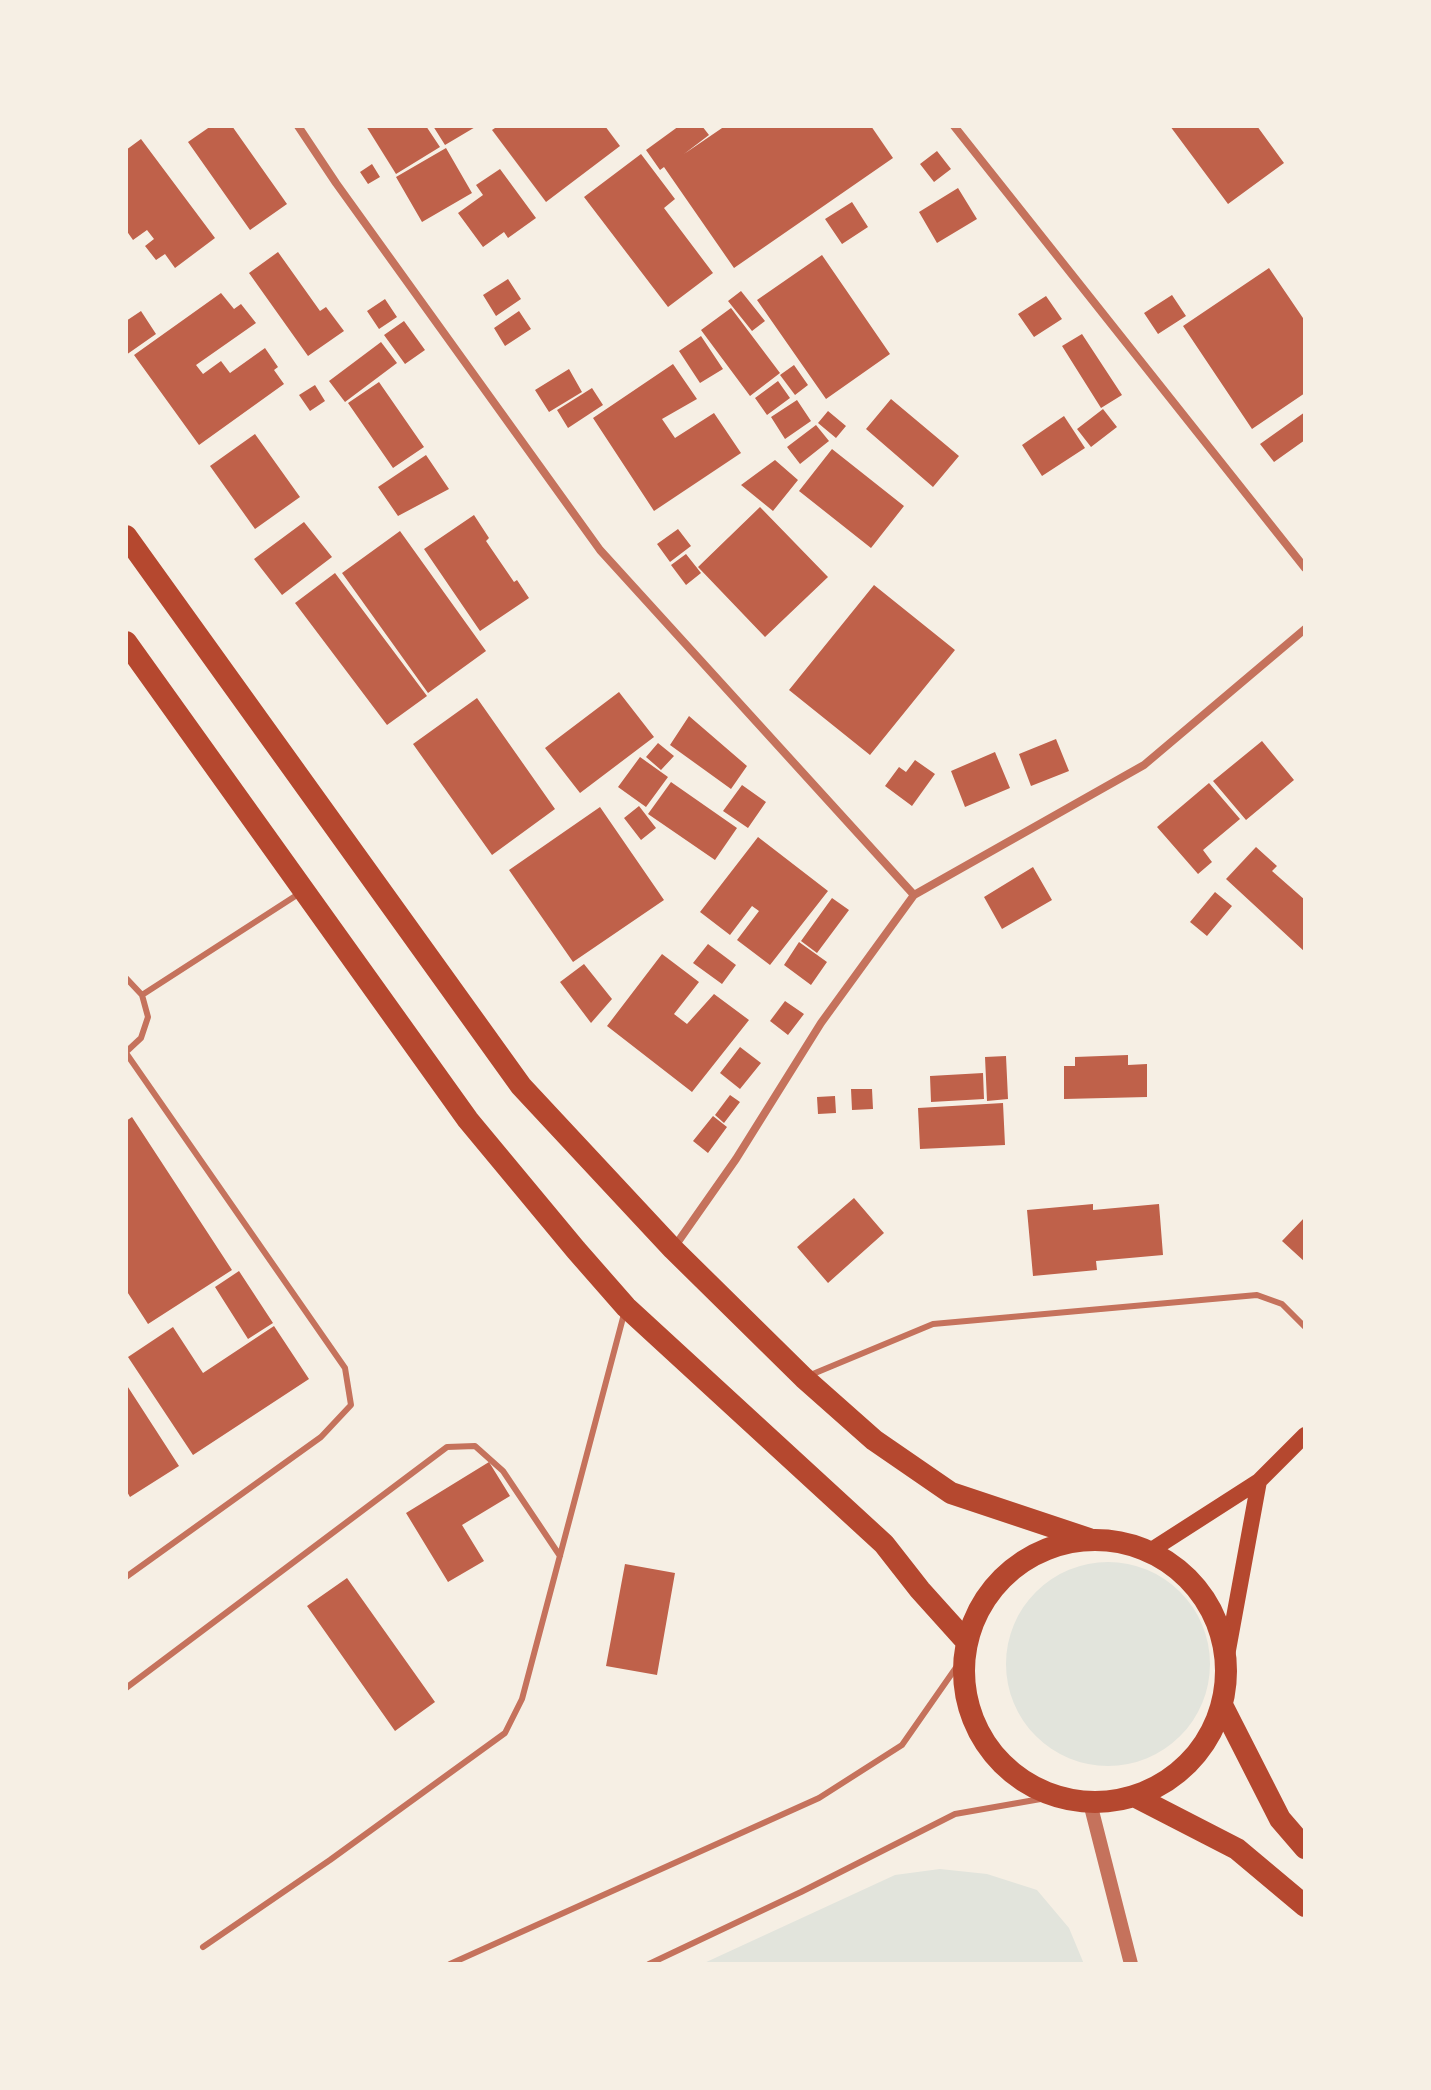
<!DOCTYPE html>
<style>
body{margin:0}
#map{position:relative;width:1431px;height:2090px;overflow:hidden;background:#f6efe4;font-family:"Titillium Web",sans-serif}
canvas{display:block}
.frame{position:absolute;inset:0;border:128px solid #f6efe4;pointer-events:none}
</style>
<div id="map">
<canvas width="1431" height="2090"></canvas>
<div class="frame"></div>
</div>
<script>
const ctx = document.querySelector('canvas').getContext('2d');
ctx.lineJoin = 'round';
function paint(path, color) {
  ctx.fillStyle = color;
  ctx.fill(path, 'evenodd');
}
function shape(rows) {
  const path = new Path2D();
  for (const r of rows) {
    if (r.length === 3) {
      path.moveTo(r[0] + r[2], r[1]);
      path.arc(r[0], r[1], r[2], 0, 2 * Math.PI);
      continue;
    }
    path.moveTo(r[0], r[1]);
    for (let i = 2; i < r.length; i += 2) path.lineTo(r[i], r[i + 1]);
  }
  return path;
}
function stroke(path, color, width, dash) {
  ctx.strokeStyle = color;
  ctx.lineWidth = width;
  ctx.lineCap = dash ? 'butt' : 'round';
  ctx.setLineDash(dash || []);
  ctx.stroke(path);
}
paint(shape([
 [1108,1664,102],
 [940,1869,987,1874,1037,1890,1069,1928,1084,1964,702,1964,895,1875]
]), '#e2e4dc');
paint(shape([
 [211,126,232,126,287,204,250,230,188,142],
 [366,126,426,126,440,147,396,174],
 [433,126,477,126,445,145],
 [498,126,605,126,620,146,546,202,492,130],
 [679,126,702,126,709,135,684,154,725,126,871,126,893,158,734,268,664,167,660,170,646,150],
 [1170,126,1257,126,1284,163,1228,204],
 [141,139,215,238,175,268,165,254,156,260,145,246,154,239,147,230,133,240,126,230,126,150],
 [446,148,472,193,422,222,396,177],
 [937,151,951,169,934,182,920,164],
 [641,154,675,199,664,208,713,273,668,307,584,197],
 [372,164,380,177,368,184,360,172],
 [500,169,536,218,508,238,504,232,483,247,458,213,483,195,476,185],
 [958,188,977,219,937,243,919,212],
 [852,202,868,227,842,244,825,219],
 [278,252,320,311,326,307,344,331,308,356,249,273],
 [822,255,890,354,826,399,757,300],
 [1269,268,1305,321,1305,393,1252,429,1183,326],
 [508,279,521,299,496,316,483,295],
 [741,291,765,321,752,331,728,301],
 [221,293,234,309,241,304,256,323,196,365,203,374,221,361,230,373,265,348,278,367,274,370,284,384,199,445,134,355],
 [1172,295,1186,316,1158,334,1144,313],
 [1046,296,1062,319,1034,337,1018,314],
 [385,299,397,317,379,329,367,311],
 [731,308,780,373,750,396,701,330],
 [141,311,156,334,126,355,126,321],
 [519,311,531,329,505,346,494,328],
 [404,321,425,350,405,364,384,335],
 [1082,334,1122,395,1101,408,1062,346],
 [701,336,723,369,700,383,679,351],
 [381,342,397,363,345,402,329,381],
 [673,364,697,399,662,419,675,438,714,413,741,453,654,511,593,418],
 [794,365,808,385,795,395,780,375],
 [569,369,582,392,549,412,535,390],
 [778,381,790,398,767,415,755,398],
 [379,382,424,447,393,468,348,403],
 [315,385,325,401,310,411,299,395],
 [592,388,603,405,568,428,557,410],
 [891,399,959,456,933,487,866,429],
 [797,400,811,421,785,439,771,417],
 [1103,409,1117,427,1091,447,1077,429],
 [828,411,846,426,836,438,818,423],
 [1305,412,1305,440,1274,462,1260,444],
 [1064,416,1085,448,1042,476,1022,445],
 [816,425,829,441,800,464,787,447],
 [255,434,300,497,255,529,210,466],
 [832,449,904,506,871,548,799,491],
 [426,455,449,489,398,516,378,487],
 [775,460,798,480,773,511,741,485],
 [760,507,828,577,765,637,698,567],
 [474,515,489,538,486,541,514,582,517,580,529,598,480,631,424,549],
 [304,522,332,557,282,595,254,559],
 [678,529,691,546,670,562,657,544],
 [400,531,486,651,428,693,342,573],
 [686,554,701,573,686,585,671,565],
 [335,573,427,696,387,725,295,603],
 [874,585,955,650,870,755,789,690],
 [619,692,654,737,580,793,545,748],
 [477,698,555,809,492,855,413,744],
 [689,716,747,766,731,789,670,745],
 [1056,739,1069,771,1031,786,1019,754],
 [1262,741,1294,780,1246,820,1213,781],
 [658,743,674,756,661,770,646,757],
 [995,752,1010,788,965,807,951,771],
 [640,757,668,777,646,807,618,787],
 [915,760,935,774,912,806,885,786,899,767,906,772],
 [671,782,737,828,715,860,648,814],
 [1209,783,1240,819,1203,850,1212,862,1198,874,1157,827],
 [742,785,766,802,748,828,723,811],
 [639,806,656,828,641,840,624,818],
 [600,807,664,900,573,962,509,870],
 [758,837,828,891,770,965,737,940,759,911,752,906,730,935,700,912],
 [1256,847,1277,866,1272,871,1305,900,1305,952,1226,879],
 [1033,867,1052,900,1002,929,984,897],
 [1215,892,1232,906,1207,936,1190,922],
 [832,898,849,910,817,953,801,941],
 [799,942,827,962,811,985,784,965],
 [708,944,736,965,722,984,693,963],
 [662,954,699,982,674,1014,687,1024,714,994,749,1020,692,1092,607,1026],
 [584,964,612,999,591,1023,560,982],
 [785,1001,804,1014,788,1035,770,1021],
 [740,1047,761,1063,740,1089,720,1073],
 [1128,1055,1128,1065,1147,1064,1147,1097,1064,1099,1064,1066,1075,1066,1075,1057],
 [1006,1056,1008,1099,987,1101,985,1057],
 [983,1073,984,1099,931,1102,930,1076],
 [851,1089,872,1089,873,1109,852,1110],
 [730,1095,740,1102,724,1123,715,1115],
 [835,1096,836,1113,818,1114,817,1097],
 [1003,1103,1005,1145,920,1149,918,1108],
 [713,1116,727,1127,708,1153,693,1141],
 [132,1117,232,1270,148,1324,126,1290,126,1121],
 [854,1198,884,1233,828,1283,797,1247],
 [1093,1204,1093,1210,1159,1204,1163,1255,1096,1261,1097,1270,1033,1276,1027,1210],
 [1305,1217,1305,1262,1282,1241],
 [239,1271,273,1323,248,1339,215,1287],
 [274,1326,309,1379,193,1455,128,1357,173,1327,203,1373],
 [126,1384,179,1466,130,1497,126,1490],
 [489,1462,510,1496,462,1525,484,1561,448,1582,406,1513],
 [625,1564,675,1573,657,1675,606,1666],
 [347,1578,435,1702,395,1731,307,1606]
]), '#bf614a');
stroke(shape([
 [126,978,142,995,148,1017,141,1038,126,1052],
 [142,995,300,893],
 [126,1053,345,1368,351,1405,321,1437,126,1577],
 [808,1376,933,1324,1257,1295,1282,1304,1305,1327],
 [126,1688,447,1447,475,1446,503,1471,560,1556],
 [203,1947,330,1860,505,1733,522,1699,624,1314],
 [450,1964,819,1798,902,1745,962,1659],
 [649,1964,801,1892,955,1814,1052,1797]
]), '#c5725c', 6);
stroke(shape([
 [298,126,336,183,600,550,914,895],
 [954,126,1305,568],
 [675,1246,736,1159,821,1023,914,895,1144,765,1305,629]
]), '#c5725c', 8);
stroke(shape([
 [1090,1803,1131,1964]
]), '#c5725c', 14);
stroke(shape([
 [1150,1551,1259,1481,1305,1435],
 [1226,1661,1259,1481]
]), '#b5482f', 16);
stroke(shape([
 [126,536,521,1086,673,1249,804,1378,874,1440,951,1493,1089,1539],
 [126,642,468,1120,576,1250,626,1307,884,1544,920,1590,965,1640],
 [1095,1671,131],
 [1222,1705,1280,1819,1305,1848],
 [1136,1797,1237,1849,1305,1906]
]), '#b5482f', 22);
</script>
